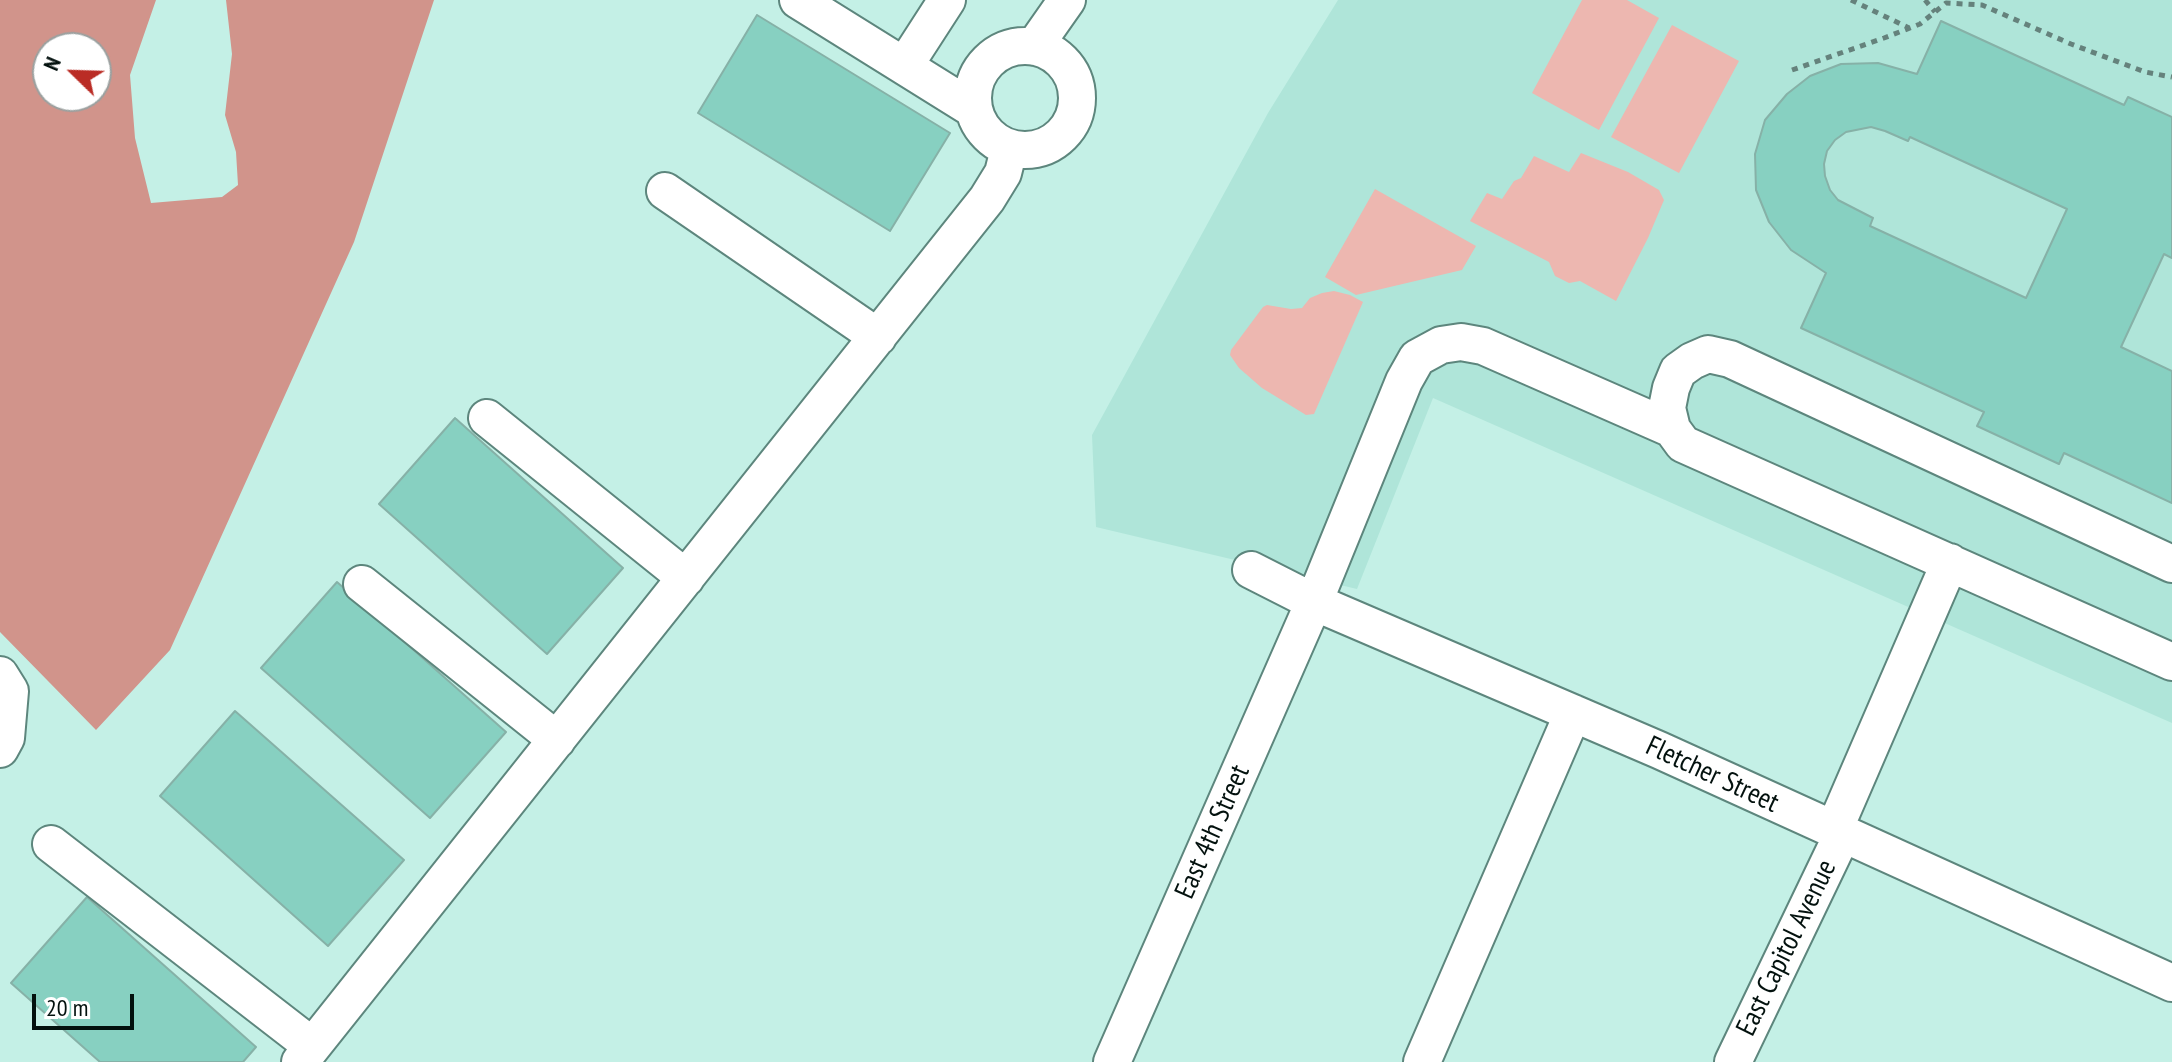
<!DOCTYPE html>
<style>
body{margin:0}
#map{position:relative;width:2172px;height:1062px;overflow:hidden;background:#c4f0e6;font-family:"PT Sans Narrow",sans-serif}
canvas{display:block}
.north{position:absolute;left:32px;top:32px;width:80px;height:80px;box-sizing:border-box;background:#fff;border:2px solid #9aa09f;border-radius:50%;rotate:293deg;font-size:22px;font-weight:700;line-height:32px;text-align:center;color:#03110e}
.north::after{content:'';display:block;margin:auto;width:28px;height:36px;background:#ba2c25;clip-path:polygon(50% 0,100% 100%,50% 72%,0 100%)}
.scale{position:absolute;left:32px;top:994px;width:102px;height:36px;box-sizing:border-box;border:4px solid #03110e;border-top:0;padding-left:10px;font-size:24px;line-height:28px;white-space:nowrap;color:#03110e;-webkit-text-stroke:6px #fff;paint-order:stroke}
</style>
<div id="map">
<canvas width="2172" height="1062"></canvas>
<div class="north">N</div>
<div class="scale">20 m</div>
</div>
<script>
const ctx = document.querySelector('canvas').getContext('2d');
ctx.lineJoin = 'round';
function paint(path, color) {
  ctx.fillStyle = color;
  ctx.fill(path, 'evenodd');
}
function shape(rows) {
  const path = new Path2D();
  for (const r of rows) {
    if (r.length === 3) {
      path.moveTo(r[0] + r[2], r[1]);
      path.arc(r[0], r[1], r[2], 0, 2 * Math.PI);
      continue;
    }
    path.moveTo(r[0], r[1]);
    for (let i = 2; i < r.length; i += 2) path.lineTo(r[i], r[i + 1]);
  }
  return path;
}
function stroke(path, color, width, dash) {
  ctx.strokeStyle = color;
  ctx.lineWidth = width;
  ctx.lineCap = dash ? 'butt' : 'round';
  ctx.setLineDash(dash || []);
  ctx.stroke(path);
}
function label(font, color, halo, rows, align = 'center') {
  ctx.font = font + ' "PT Sans Narrow",sans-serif';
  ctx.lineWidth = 6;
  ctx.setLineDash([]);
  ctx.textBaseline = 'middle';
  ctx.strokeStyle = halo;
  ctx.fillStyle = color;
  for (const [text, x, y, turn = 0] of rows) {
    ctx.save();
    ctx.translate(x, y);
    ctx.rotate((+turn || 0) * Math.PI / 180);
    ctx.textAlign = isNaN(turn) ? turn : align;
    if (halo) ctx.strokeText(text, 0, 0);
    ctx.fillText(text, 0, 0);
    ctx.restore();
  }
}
paint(shape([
 [1338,0,2172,0,2172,723,1433,398,1357,589,1096,527,1092,435,1268,113]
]), '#afe5d9');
paint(shape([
 [1582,0,1627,0,1659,18,1599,130,1532,93],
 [1672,25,1739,61,1679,173,1611,137],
 [1581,153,1628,172,1659,190,1664,200,1648,238,1616,301,1580,281,1569,283,1555,276,1549,262,1470,221,1487,193,1502,199,1514,181,1521,178,1534,156,1569,172],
 [1375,189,1476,246,1462,270,1356,295,1325,277],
 [1334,291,1350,295,1363,302,1314,414,1306,415,1262,388,1239,368,1230,355,1231,350,1263,307,1267,305,1291,309,1302,308,1310,298,1322,293]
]), '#edb7b0');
paint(shape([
 [0,0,156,0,130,75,135,138,151,203,222,197,238,185,236,152,225,115,232,54,226,0,434,0,354,242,170,650,96,730,0,632],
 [48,48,96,48,96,96,48,96]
]), '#d1948b');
const building = shape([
 [757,15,950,133,890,231,698,113,757,15],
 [1941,21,2124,105,2128,97,2172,117,2172,258,2164,254,2121,347,2172,371,2172,503,2064,453,2059,464,1977,426,1984,412,1801,328,1826,273,1791,250,1769,222,1756,190,1755,154,1765,120,1787,94,1810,76,1841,64,1878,63,1917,74,1941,21],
 [1871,127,1885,131,1908,141,1910,137,2067,209,2026,298,1870,226,1873,218,1838,200,1830,190,1825,176,1824,164,1827,151,1835,140,1846,132,1871,127],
 [455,418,623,568,547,654,379,504,455,418],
 [337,582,506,732,430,818,261,668,337,582],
 [235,711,404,860,328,946,160,796,235,711],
 [87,897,256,1047,243,1062,100,1062,11,983,87,897]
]);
paint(building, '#87d0c1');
stroke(building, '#86b1a7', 2);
const minor = shape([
 [798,0,973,109],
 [1025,98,52],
 [1034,47,1067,0],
 [905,65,947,0],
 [665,191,878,337],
 [487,418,686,578],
 [2172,564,1730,359,1708,354,1692,361,1678,371,1671,388,1667,408,1672,429,1683,444,2172,662],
 [1251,570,1314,602,1659,750,2172,983],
 [362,584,557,740],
 [0,675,10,691,6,738,0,749],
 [1834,830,1950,562],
 [51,844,312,1046],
 [300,1062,987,199,1003,173,1009,149],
 [1112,1062,1314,602,1404,381,1417,358,1441,345,1461,342,1483,346,1672,429],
 [1422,1062,1573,713],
 [1733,1062,1842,835]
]);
stroke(minor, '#5d867d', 40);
stroke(shape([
 [1851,0,1909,28],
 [1925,0,1935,12],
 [1792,70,1884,38,1920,24,1946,3,1982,5,2071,44,2145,72,2172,77]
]), '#65827c', 5, [6, 6]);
stroke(minor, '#fff', 36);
label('28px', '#03110e', '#fff', [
 ["Fletcher Street",1712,775,25],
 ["East 4th Street",1213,832,-66],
 ["East Capitol Avenue",1787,948,-64]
]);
</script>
